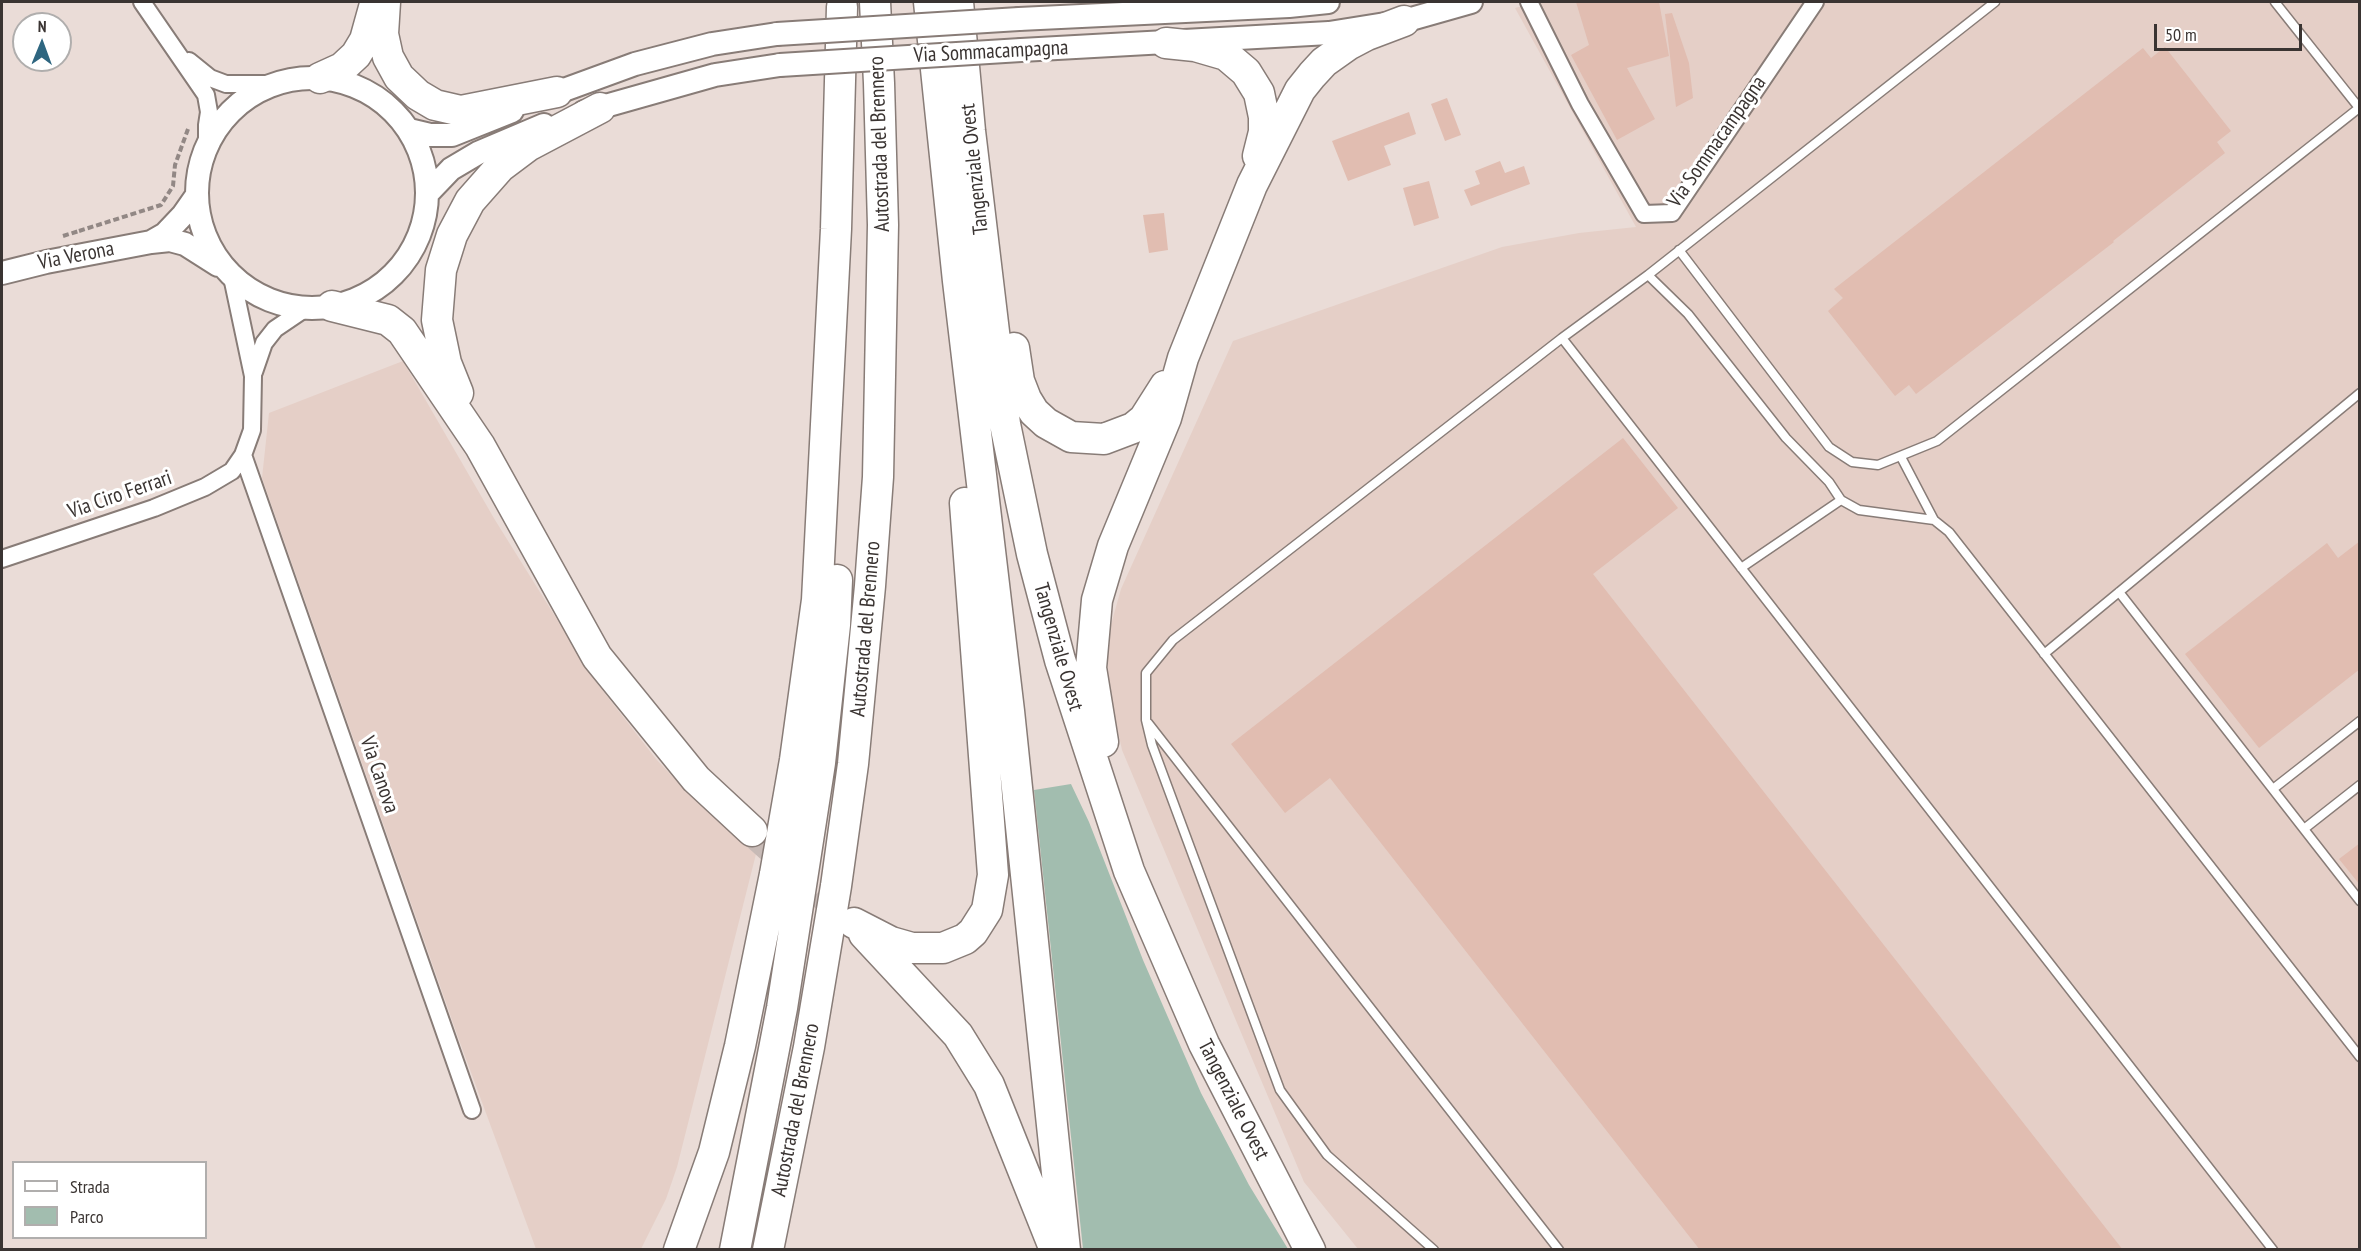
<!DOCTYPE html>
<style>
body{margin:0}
#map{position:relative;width:2361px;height:1251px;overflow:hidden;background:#eadcd7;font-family:"PT Sans Narrow",sans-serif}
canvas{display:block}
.frame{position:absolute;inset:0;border:3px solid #3a3432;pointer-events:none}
.legend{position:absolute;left:12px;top:1161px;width:195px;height:78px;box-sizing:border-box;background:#fff;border:2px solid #b0aead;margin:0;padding:8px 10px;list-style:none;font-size:18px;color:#3a3432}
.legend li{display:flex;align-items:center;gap:12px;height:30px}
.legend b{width:30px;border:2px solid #b0aead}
.north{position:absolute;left:12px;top:12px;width:60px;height:60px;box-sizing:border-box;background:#fff;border:2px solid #b0aead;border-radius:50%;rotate:1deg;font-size:16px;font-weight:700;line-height:24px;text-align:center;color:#3a3432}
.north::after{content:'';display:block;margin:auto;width:21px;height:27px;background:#2e6680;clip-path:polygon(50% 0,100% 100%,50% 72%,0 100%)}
.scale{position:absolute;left:2154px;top:24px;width:148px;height:27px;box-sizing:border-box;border:3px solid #3a3432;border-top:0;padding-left:8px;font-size:18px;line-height:21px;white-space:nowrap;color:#3a3432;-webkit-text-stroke:4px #fff;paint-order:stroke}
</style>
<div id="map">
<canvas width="2361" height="1251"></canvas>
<div class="frame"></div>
<ul class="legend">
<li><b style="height:8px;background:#fff"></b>Strada</li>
<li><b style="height:16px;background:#a2bdaf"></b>Parco</li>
</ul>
<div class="north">N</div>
<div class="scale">50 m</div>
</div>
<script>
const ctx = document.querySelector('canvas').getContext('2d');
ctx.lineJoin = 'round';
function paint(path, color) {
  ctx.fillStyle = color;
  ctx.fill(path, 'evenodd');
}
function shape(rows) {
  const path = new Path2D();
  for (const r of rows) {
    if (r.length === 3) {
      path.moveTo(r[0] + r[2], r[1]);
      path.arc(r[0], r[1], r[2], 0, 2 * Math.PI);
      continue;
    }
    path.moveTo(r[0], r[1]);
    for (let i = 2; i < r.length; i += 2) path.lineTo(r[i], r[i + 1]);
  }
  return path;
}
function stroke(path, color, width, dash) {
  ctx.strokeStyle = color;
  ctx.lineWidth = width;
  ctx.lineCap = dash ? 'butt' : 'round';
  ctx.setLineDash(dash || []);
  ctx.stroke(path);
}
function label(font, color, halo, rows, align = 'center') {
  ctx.font = font + ' "PT Sans Narrow",sans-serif';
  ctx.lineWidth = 6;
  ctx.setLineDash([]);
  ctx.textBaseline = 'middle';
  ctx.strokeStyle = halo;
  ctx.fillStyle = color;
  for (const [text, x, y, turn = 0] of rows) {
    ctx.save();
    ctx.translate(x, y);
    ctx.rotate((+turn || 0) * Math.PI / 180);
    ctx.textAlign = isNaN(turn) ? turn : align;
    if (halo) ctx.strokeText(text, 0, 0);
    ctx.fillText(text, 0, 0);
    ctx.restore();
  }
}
paint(shape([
 [1537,2,2359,2,2359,1249,1358,1249,1304,1182,1122,750,1109,690,1107,639,1121,589,1233,341,1502,247,1579,233,1636,227,1515,8],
 [403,361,495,520,596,682,656,759,688,793,756,854,677,1167,666,1199,641,1249,536,1249,458,1037,262,478,269,413]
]), '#e5cfc7');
paint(shape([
 [1071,784,1089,822,1143,960,1201,1093,1249,1185,1288,1249,1083,1249,1034,790]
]), '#a2bdaf');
paint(shape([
 [1576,2,1659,2,1669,56,1627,68,1655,119,1617,140,1571,55,1589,45],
 [1672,13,1689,63,1693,98,1676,107,1665,14],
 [2165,47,2231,131,2217,142,2225,153,2113,241,2114,242,1916,394,1909,385,1895,396,1828,311,1843,298,1834,289,2143,48,2151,58],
 [1447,98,1461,135,1445,141,1431,104],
 [1409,112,1416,134,1384,146,1391,165,1348,181,1332,141],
 [1500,161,1505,173,1524,166,1530,184,1471,206,1464,190,1480,184,1475,171],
 [1429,181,1439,218,1414,226,1403,188],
 [1164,213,1168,250,1149,253,1143,215],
 [1623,438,1678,508,1593,574,2123,1250,1700,1250,1330,778,1285,813,1231,744],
 [2360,541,2360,669,2259,748,2185,654,2327,543,2338,558],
 [2360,843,2360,885,2339,859]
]), '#e1bdb1');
stroke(shape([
 [752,831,850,919]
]), '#c7bab6', 30, [30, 15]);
const lane = shape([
 [2275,2,2360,109],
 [1679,250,1829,447,1852,462,1878,465,1937,441,2359,108],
 [1648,275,1688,314,1786,438,1829,482,1841,500,1859,510,1934,520,1949,532,2360,1057],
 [1562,338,2273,1250],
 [1901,457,1934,520],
 [1741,568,1841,500],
 [2119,592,2360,901],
 [2044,654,2360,393],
 [1148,723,1559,1250],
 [2273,789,2360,721],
 [2304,829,2360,785],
 [1434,1250,1327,1155,1280,1090,1152,745,1146,720,1146,673,1173,640,1562,338,1648,275,1995,2]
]);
const street = shape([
 [142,2,206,95,209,112,207,125,207,145],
 [1529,2,1580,104,1644,214,1672,213,1815,2],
 [189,61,210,78,226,84,273,84],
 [254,372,264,343,275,329,306,308],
 [243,455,472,1110],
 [2,559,154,508,205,487,232,471,243,455,252,430,253,376,232,277]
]);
const secondary = shape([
 [1019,19,1289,6,1328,2],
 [1021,50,1329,33,1404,21,1471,2],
 [312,193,115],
 [542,98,635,64,712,44,777,34],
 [584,112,715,75,780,65],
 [409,130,430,135,452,135,512,111],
 [428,193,451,169,478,153,544,125],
 [151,242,165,234,183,215,197,195],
 [2,273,46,262,151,242,170,240,185,244,218,265]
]);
const highway = shape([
 [385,2,383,34,388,57,399,77,418,95,435,105,461,111,557,92],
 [929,2,958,281,1009,711,1065,1250],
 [958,2,970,131,1005,424,1032,554,1060,660,1129,871,1204,1044,1310,1250],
 [1166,43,1195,46,1226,55,1246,72,1259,93,1264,117,1264,132,1258,156],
 [320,78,342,68,356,55,365,40,375,4],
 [332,306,388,320,402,331,480,446,597,657,696,779,752,831],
 [1014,348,1019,381,1026,399,1034,412,1046,423,1071,437,1104,439,1133,428,1144,419,1165,386],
 [458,393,446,363,437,320,441,270,452,235,470,201,500,167,528,146,600,108],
 [1103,742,1091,668,1097,600,1113,546,1166,418,1183,358,1252,185,1300,90,1312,75,1324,62,1348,45,1367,35,1404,21],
 [854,923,891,942,912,948,943,948,965,939,973,932,987,910,993,875,965,503],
 [864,934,958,1035,989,1085,1055,1250],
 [679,1250,714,1152,740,1046,775,874,795,760,817,600,836,229,842,7],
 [735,1250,782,1008,820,763,835,625,837,580],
 [768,1250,809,1047,836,886,853,764,870,586,878,477,883,225,879,83,875,2]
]);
stroke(lane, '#887c77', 11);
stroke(street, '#887c77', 20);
stroke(secondary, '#887c77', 26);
stroke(highway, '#887c77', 33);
stroke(shape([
 [79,231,161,205,173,186,175,165,188,129],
 [63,236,79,231]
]), '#928885', 4, [6, 3]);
stroke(lane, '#fff', 8);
stroke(street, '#fff', 16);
stroke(secondary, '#fff', 22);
stroke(highway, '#fff', 30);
const secondaryBridge = shape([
 [777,34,1019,19],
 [780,65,1021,50]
]);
stroke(secondaryBridge, '#887c77', 26, []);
stroke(secondaryBridge, '#fff', 22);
label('21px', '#3a3432', '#fff', [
 ["Via Sommacampagna",991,52,-3],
 ["Via Sommacampagna",1717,142,-55],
 ["Autostrada del Brennero",880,144,-92],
 ["Tangenziale Ovest",975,169,-96],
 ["Via Verona",76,256,-11],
 ["Via Ciro Ferrari",120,495,-19],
 ["Autostrada del Brennero",866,629,-85],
 ["Tangenziale Ovest",1058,647,74],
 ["Via Canova",379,775,71],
 ["Tangenziale Ovest",1233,1100,63],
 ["Autostrada del Brennero",796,1110,-79]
]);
</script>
